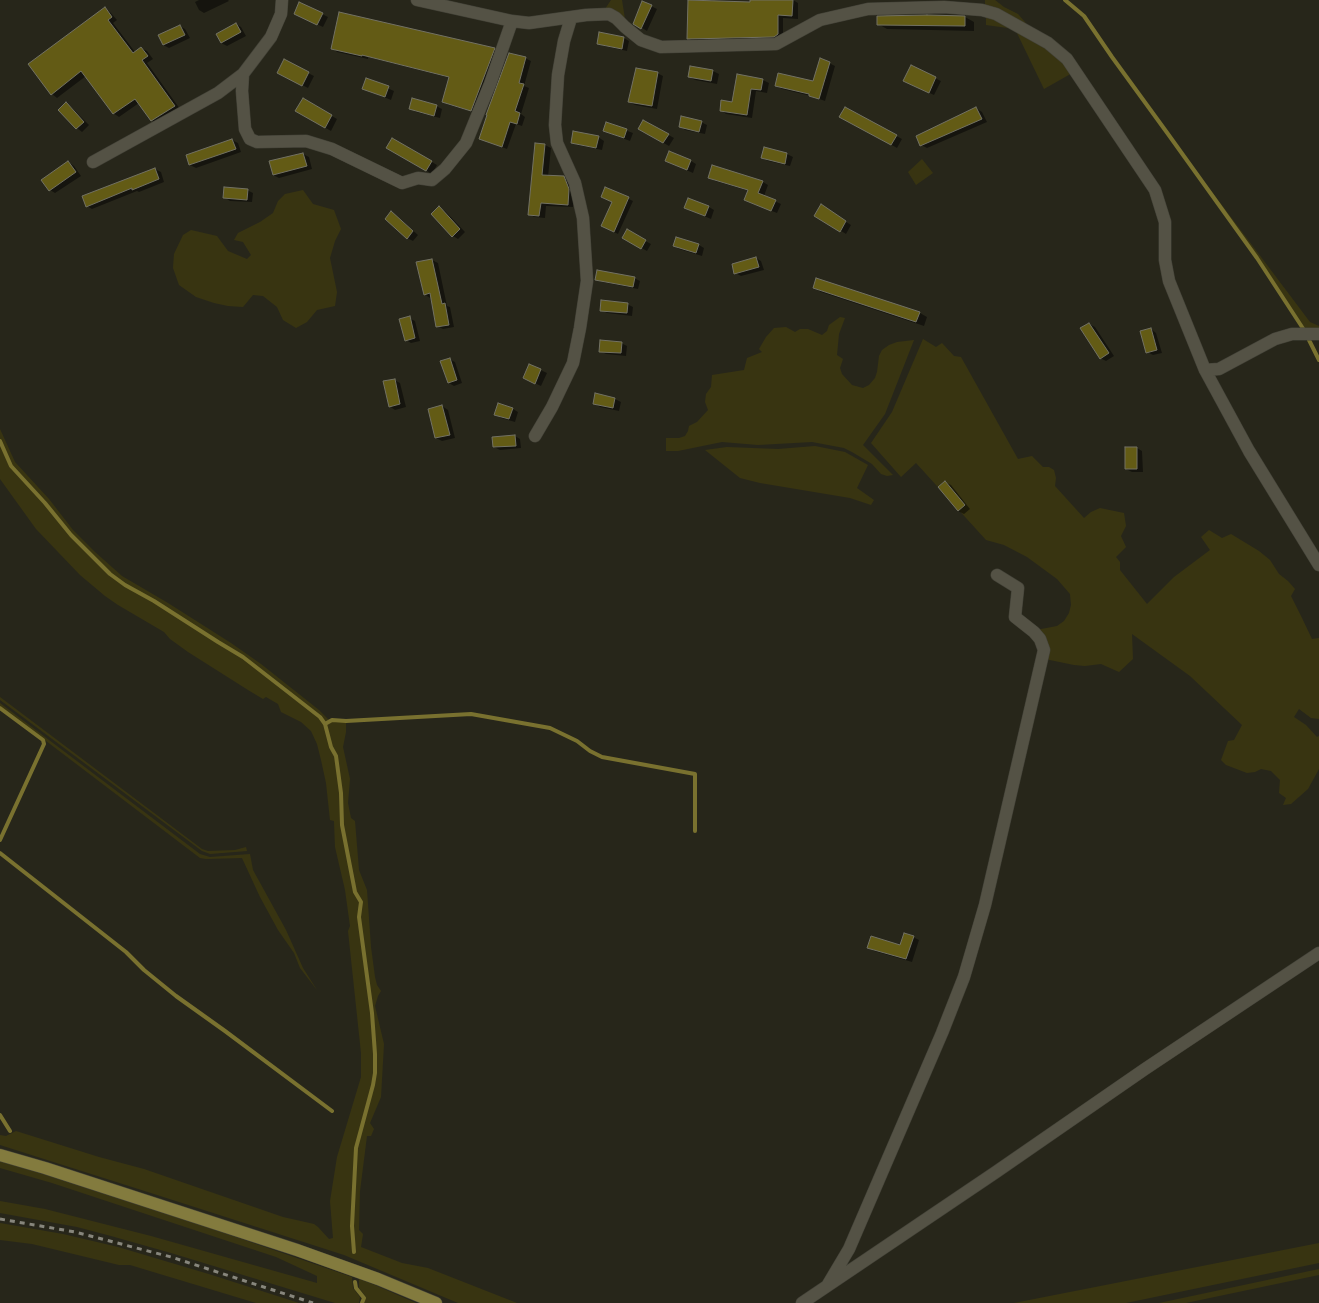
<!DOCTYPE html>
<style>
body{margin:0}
canvas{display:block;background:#27261a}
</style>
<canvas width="1319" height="1303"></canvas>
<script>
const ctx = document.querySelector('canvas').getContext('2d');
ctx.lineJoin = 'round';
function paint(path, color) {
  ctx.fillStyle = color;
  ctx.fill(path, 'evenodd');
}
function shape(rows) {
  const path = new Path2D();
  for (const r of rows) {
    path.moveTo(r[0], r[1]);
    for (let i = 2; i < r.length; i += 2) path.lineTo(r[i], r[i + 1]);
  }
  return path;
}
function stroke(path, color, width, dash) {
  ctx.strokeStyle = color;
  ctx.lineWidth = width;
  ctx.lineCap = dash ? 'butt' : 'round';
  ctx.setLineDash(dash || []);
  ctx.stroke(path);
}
paint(shape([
 [611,0,622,0,625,19,605,9],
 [985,0,995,0,1004,7,1018,14,1031,29,985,6],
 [986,13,1047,44,1074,72,1044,89,1015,29,986,25],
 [922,159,933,173,916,185,908,172],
 [1206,184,1310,322,1319,326,1319,328,1305,328,1258,257],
 [303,190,313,204,334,210,341,229,335,241,330,258,337,292,335,306,317,310,307,322,296,328,283,320,277,307,263,296,253,295,243,307,228,306,214,303,196,297,179,285,173,268,174,254,183,235,191,230,217,236,228,251,247,259,251,255,243,242,234,240,238,233,260,222,273,213,278,201,285,194],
 [840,317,845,318,839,334,837,355,843,359,840,368,842,374,852,385,863,388,869,385,875,378,877,372,879,356,882,350,889,345,897,342,914,340,885,414,863,445,893,475,887,476,881,474,872,464,852,452,844,448,812,442,758,445,722,442,678,451,666,451,666,438,679,438,685,436,688,431,689,426,697,422,708,410,705,402,706,394,711,387,712,375,744,370,747,358,762,352,759,349,766,337,774,328,786,327,795,332,800,329,808,329,822,335,827,331,829,325],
 [923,339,936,347,942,343,954,356,961,357,1018,459,1032,456,1043,467,1049,467,1054,470,1056,478,1055,486,1084,518,1091,512,1100,508,1124,513,1126,526,1121,536,1126,547,1116,557,1120,562,1120,570,1147,604,1174,577,1210,550,1201,537,1209,530,1222,538,1231,534,1259,551,1270,560,1279,574,1288,581,1295,589,1291,596,1302,618,1312,639,1319,638,1319,719,1311,718,1299,709,1294,717,1306,725,1317,737,1319,736,1319,769,1308,789,1291,804,1283,805,1286,798,1279,793,1280,780,1271,771,1261,769,1255,772,1247,773,1226,765,1221,760,1228,741,1234,740,1242,725,1190,676,1132,634,1133,659,1119,672,1101,664,1085,666,1074,665,1045,659,1036,630,1057,626,1064,621,1069,613,1071,605,1070,594,1057,579,1027,557,1004,545,986,540,916,463,901,477,871,443,892,412],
 [0,429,15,462,49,499,73,530,95,552,122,576,168,603,231,643,261,664,319,710,329,720,325,722,321,716,244,656,218,641,154,600,125,584,111,573,72,534,46,502,12,466,0,439],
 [0,444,10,467,44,504,70,536,109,575,124,586,153,602,217,643,243,658,290,696,319,717,324,724,330,747,335,757,340,793,341,825,354,892,360,902,358,916,371,1014,374,1055,374,1073,372,1085,355,1148,351,1226,353,1254,355,1252,353,1226,357,1148,374,1086,376,1073,376,1054,373,1013,360,916,362,902,356,891,343,825,342,793,337,756,332,747,326,725,333,721,346,722,346,732,343,747,350,779,348,803,351,818,355,821,359,870,367,890,371,947,375,977,377,985,381,991,378,996,375,1006,384,1044,381,1097,370,1123,374,1129,371,1136,367,1136,360,1191,359,1230,363,1234,361,1247,402,1263,428,1268,517,1303,458,1303,344,1255,154,1194,0,1145,0,1135,6,1136,16,1131,99,1157,144,1169,283,1217,314,1224,318,1227,329,1239,333,1238,330,1201,337,1157,361,1077,361,1053,348,931,350,926,345,890,335,847,334,821,330,820,326,783,321,760,317,744,311,731,301,722,281,712,278,704,266,697,263,699,248,690,188,652,170,639,164,632,118,605,105,596,80,575,36,529,0,479],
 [815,446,845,452,868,465,857,488,874,500,871,505,850,498,760,483,740,478,705,450,727,447,778,449],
 [0,697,202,849,208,851,235,850,246,847,247,851,210,854,202,851,0,700],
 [0,703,200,854,210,857,250,854,253,870,286,930,303,968,317,990,300,968,294,953,278,930,260,897,242,858,206,859,200,858,0,706],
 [0,1160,210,1228,352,1277,353,1288,360,1297,359,1303,335,1303,171,1253,111,1236,77,1227,0,1213,0,1201,45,1209,151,1236,317,1283,317,1276,276,1257,52,1183,0,1168],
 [0,1223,63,1234,118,1247,212,1275,299,1303,256,1303,130,1265,119,1265,32,1244,0,1240],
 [1319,1243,1319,1263,1126,1303,1014,1303],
 [1319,1269,1319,1275,1186,1303,1159,1303],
 [359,1278,416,1303,364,1303,366,1297,359,1288]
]), '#383411');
paint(shape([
 [199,0,228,0,229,1,204,13,199,10,195,2],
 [689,0,712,0,715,2,751,3,751,0,793,0,798,3,798,19,783,18,783,37,780,39,693,41,688,38],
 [651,6,657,9,647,31,634,23],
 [105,8,110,12,117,20,113,23,135,52,141,48,147,51,153,59,147,63,180,109,158,124,152,120,139,103,119,117,113,113,86,76,57,98,52,94],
 [322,14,328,17,323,27,301,17],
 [927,16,965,17,974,22,974,31,887,29,878,24],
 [236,24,241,27,246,36,227,46,221,43],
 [180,26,185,29,190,38,169,48,163,45],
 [624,38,629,41,627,51,604,46,598,43],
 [332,48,494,49,500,52,477,113,449,105,443,102,450,78,368,57,368,59,337,52],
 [525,58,531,61,524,86,529,88,521,114,525,117,522,126,516,124,507,149,481,139],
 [829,63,835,66,825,101,811,96,782,89,776,86,813,83],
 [691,67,713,71,719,74,717,84,695,80,689,77],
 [911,67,941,81,934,95,910,84],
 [308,73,314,76,308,88,284,76],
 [657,73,663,76,657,109,635,105,629,102],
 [738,75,763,80,769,83,767,93,756,91,752,118,726,114,721,110,733,103],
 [367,79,394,91,391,100,364,89],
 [303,99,337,119,331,131,296,111],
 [66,103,71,107,89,125,82,132,77,128],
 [436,106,442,109,440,118,416,112,410,108],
 [845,108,902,139,897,148,841,116],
 [976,108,982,112,987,122,927,148,921,145],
 [644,121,674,138,669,146,639,129],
 [701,122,707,125,705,134,685,130,680,126],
 [606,123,633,133,630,141,604,131],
 [598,137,604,141,602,150,577,145,572,142],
 [393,139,437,165,432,174,388,148],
 [232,140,238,143,241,152,196,168,190,165,187,156],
 [536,144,545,145,551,148,548,177,564,177,569,181,574,193,573,207,546,206,545,218,534,217,529,214],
 [765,148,787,154,793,157,790,166,768,161,762,158],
 [303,154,309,157,312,169,279,178,273,175],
 [666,161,691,161,696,164,693,173],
 [68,162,74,166,81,176,55,193,50,190],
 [713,166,763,182,768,185,764,196,781,204,777,213,751,203,749,191,715,181,710,178],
 [155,169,161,172,164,182,139,192,137,191,92,209,87,206],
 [606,188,633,201,618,234,606,228,613,202],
 [247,190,253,193,252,202,230,201,224,197],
 [821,206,851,225,846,234,815,215],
 [709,207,714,210,711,219,685,208],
 [440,208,445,211,465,232,458,239,453,236],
 [391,213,397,216,418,235,413,241,407,238],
 [627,231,651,244,647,251,623,238],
 [699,245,704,248,702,256,679,249,674,246],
 [756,258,761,261,764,270,741,276,735,273],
 [432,260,438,263,447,306,450,307,454,327,443,329,437,326,432,297,430,298,424,294,417,263],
 [634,278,640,281,638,289,602,282,596,279],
 [814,288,920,313,927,317,924,326,821,292],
 [627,304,633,307,632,316,607,313,601,310],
 [409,318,415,321,420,341,411,343,406,340],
 [1089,324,1095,327,1114,356,1106,361,1100,358],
 [1151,329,1156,333,1162,353,1153,355,1147,352],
 [621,343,627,346,626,356,606,354,600,351],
 [449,359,455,362,462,383,454,386,449,383],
 [530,365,547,373,541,386,530,381],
 [394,380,400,383,406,407,395,410,389,406],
 [596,394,615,399,621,402,619,411,600,407,594,403],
 [442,406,448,410,455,438,442,441,436,438],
 [513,409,518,412,515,422,501,418,496,414],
 [515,436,520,439,521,448,500,450,494,447],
 [1137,448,1142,451,1143,472,1132,472,1126,469],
 [945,482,951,485,970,509,964,514,958,511],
 [913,937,919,940,912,962,874,951,868,947,901,946]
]), '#0007');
stroke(shape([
 [1065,0,1084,16,1112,57,1168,134,1257,258,1304,330],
 [1309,340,1319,360],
 [0,441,11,466,45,503,71,535,110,574,125,585,154,601,218,642,243,657,320,717,325,724,331,747,336,756,341,793,342,825,355,892,361,902,359,917,372,1013,375,1054,375,1073,373,1085,356,1148,352,1226,354,1252],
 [0,708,43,740,44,744,0,840],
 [325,724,332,720,346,721,471,714,550,728,577,741,590,751,602,757,695,774,695,831],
 [0,853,126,952,144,970,176,996,225,1031,332,1111],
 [0,1115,10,1131],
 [355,1282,356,1288,364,1298,362,1303]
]), '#79712f', 4);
const building = shape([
 [688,0,750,2,750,0,793,0,792,16,778,15,778,34,774,37,687,39,688,0],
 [642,1,652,5,641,29,633,24,642,1],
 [299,2,323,13,317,25,294,14,299,2],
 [105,7,112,17,108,20,133,53,141,47,148,56,142,60,175,106,151,121,135,99,113,114,81,71,51,95,28,64,105,7],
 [339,12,495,48,471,111,442,102,449,77,362,55,362,56,331,49,339,12],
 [927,15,965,16,965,26,877,25,877,16,927,15],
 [236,23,241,32,221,43,216,34,236,23],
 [180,25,185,35,163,45,158,35,180,25],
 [599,32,624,37,622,49,597,44,599,32],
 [509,53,526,57,519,83,524,84,515,111,520,113,517,124,510,122,502,147,479,139,487,115,486,115,509,53],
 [820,58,830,62,819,99,809,96,809,94,775,86,778,73,813,81,820,58],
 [284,59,309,72,302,86,277,73,284,59],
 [911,65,936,77,929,93,903,81,911,65],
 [690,66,713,70,711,81,688,77,690,66],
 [636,68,658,72,652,106,628,102,636,68],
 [737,74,763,79,761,90,751,89,747,115,720,111,721,100,732,102,737,74],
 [366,78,389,86,385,97,362,89,366,78],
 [303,98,332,115,325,128,295,111,303,98],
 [412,98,437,105,434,116,409,109,412,98],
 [66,102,84,122,76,129,58,110,66,102],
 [845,107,897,135,891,145,839,117,845,107],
 [976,107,982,119,920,146,916,136,976,107],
 [681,116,702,121,699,132,679,127,681,116],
 [643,120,669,134,663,143,638,129,643,120],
 [606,122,627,129,624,138,603,131,606,122],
 [573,131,599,136,596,148,571,143,573,131],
 [392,138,432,161,426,171,386,148,392,138],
 [232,139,236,149,189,165,186,155,232,139],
 [535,143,545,144,542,175,564,176,569,189,568,205,541,203,539,216,528,215,535,143],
 [764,147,787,153,785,164,761,158,764,147],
 [669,151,691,160,687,170,665,161,669,151],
 [303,153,307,166,273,175,269,161,303,153],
 [68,161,76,172,49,191,41,180,68,161],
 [712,165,763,181,758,193,776,200,771,211,744,200,748,190,708,178,712,165],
 [155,168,159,179,132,190,132,188,86,207,82,196,155,168],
 [224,187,248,189,247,200,223,198,224,187],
 [605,187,629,197,614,232,601,226,612,202,601,197,605,187],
 [688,198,709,206,705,216,684,208,688,198],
 [821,204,846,221,840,232,814,216,821,204],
 [439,206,460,229,452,237,431,214,439,206],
 [391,211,413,231,407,239,385,219,391,211],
 [627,229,646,240,641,249,622,238,627,229],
 [676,237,699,244,696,253,673,246,676,237],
 [756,257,759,267,734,274,732,264,756,257],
 [432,259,442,304,445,303,449,325,436,327,430,293,424,295,416,262,432,259],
 [597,270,635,277,633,287,595,280,597,270],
 [816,278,920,312,916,322,813,288,816,278],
 [601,300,628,303,627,313,600,311,601,300],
 [410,316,415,338,405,341,399,319,410,316],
 [1089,323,1109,353,1100,359,1080,328,1089,323],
 [1151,328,1157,350,1146,353,1140,331,1151,328],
 [600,340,622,342,621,353,599,352,600,340],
 [450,358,457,380,448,383,440,361,450,358],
 [529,364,541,369,535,384,523,378,529,364],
 [395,379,400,404,389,407,383,381,395,379],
 [595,393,615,398,613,408,593,404,595,393],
 [498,403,513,408,509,419,494,415,498,403],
 [442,405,450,435,435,438,428,409,442,405],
 [515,435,516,446,493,447,492,437,515,435],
 [1125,447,1137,447,1137,469,1125,469,1125,447],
 [945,481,965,505,958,511,938,487,945,481],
 [904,933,914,936,906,959,867,948,871,936,900,945,904,933]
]);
paint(building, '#635b15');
stroke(building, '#727163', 1);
const minor = shape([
 [417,0,512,21,529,23,586,15,609,14,616,18,625,27,641,40,661,47,776,44,820,20,868,9,944,7,982,10,996,14,1048,43,1067,59,1155,190,1165,222,1165,260,1169,281,1205,370,1249,451,1319,565],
 [243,74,242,91,245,129,250,139,257,142,306,141,332,149,402,183,418,178,432,180,445,169,466,143,490,84,512,21],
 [93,162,218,93,243,74,271,37,281,14,282,0],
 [1205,370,1219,369,1275,339,1292,334,1319,334],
 [535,436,552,407,573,363,580,328,587,281,583,218,575,183,557,143,555,125,558,75,564,41,571,18],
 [827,1286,849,1249,942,1033,964,977,985,905,1044,650,1040,639,1034,632,1015,617,1018,588,997,575],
 [802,1303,996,1172,1145,1069,1319,953]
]);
const major = shape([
 [0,1155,45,1168,297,1250,378,1279,436,1303]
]);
stroke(minor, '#434238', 13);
stroke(major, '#434238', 13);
stroke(minor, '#545245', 12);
stroke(major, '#837b3e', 12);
stroke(shape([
 [0,1219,75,1232,171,1257,313,1303]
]), '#87867c', 3, [5, 5]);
</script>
